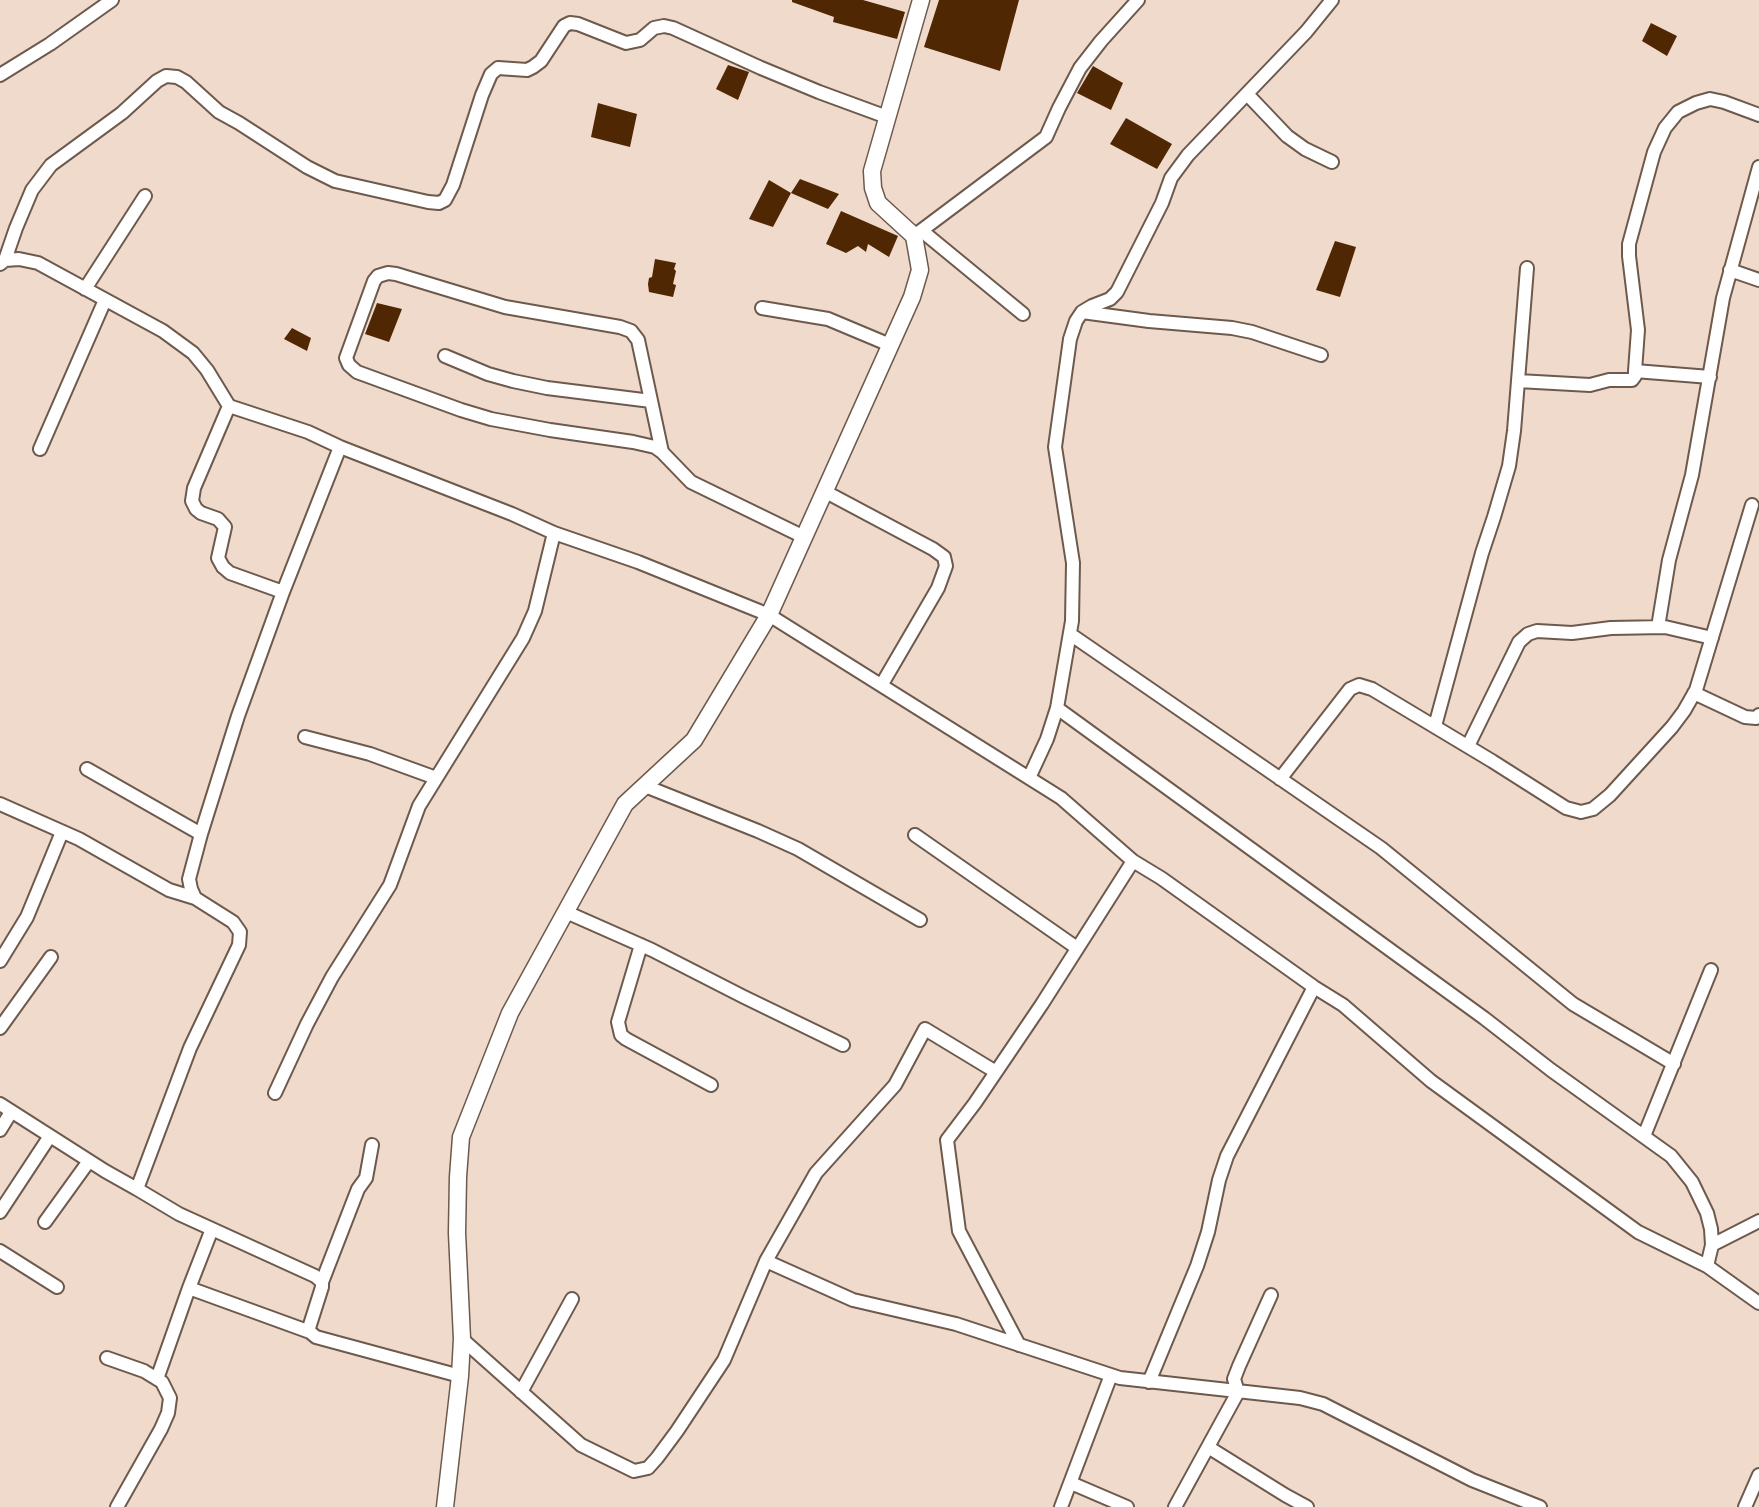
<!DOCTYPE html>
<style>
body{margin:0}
canvas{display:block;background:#f0dacb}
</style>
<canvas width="1759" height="1507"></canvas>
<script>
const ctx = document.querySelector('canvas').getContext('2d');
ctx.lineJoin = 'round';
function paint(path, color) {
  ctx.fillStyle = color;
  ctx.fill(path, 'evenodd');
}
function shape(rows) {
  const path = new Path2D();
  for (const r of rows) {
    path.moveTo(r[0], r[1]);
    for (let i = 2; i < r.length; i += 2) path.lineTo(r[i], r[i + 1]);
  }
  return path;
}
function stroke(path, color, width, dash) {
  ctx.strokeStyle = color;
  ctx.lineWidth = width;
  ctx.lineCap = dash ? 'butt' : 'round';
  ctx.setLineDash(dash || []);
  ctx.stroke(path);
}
paint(shape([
 [792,0,863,0,905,12,897,39,833,22,834,17,792,2],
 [939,0,1019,0,1000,71,924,47],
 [1651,23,1677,36,1667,56,1642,41],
 [728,65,749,72,738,100,716,89],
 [1093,66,1123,83,1111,110,1077,93],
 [598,103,637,114,630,147,591,137],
 [1126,118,1172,144,1157,169,1110,144],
 [800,179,839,194,828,209,791,193],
 [769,180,791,193,773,227,749,219],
 [841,211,898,236,889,257,868,244,866,252,858,246,846,253,826,244],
 [1335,241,1356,247,1340,297,1316,290],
 [655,259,676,263,674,269,676,271,673,284,676,285,673,297,649,292,648,284,649,278,652,277],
 [377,303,402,309,389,342,365,334],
 [292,328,311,338,307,351,284,339]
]), '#502703');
const minor = shape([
 [0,75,50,44,112,0],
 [1247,94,1287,136,1305,149,1332,162],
 [922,231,1023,314],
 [914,236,1046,137,1059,108,1080,68,1101,41,1138,0],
 [5,260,16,228,32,190,51,165,122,113,157,81,166,76,177,77,186,82,219,112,239,123,307,167,335,181,428,202,439,203,445,200,453,185,482,95,491,74,498,68,527,70,533,67,541,61,564,26,570,23,578,24,626,43,640,40,654,28,664,26,673,28,761,68,819,92,887,117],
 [0,264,5,260,19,259,38,263,163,331,193,353,207,370,229,406,308,432,340,447,512,514,554,533,638,562,769,615,1061,798,1133,861,1161,878,1314,987,1343,1005,1431,1081,1638,1232,1707,1266,1759,1303],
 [1730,270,1759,280],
 [85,289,145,196],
 [762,308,828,319,890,345],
 [1082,312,1149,321,1232,328,1252,332,1321,355],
 [445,356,488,374,513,381,547,388,651,401],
 [1635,371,1638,330,1629,256,1629,244,1654,152,1665,128,1678,112,1696,103,1710,99,1724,102,1759,115],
 [1518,381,1590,385,1609,380,1632,380,1635,376,1635,371,1710,377],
 [229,406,194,488,192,501,196,509,201,513,218,519,225,527,218,558,223,567,230,573,283,592,340,447],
 [40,449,105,300],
 [662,452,638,340,631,331,620,327,505,307,396,274,388,273,378,276,374,281,346,358,349,365,357,372,461,410,491,419,550,430,633,442,655,447,662,452,691,482,804,537],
 [824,491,933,549,944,557,946,566,938,588,882,684],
 [283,592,238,716,201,834,189,879,191,889,195,898,233,922,240,932,239,945,190,1048,137,1189,179,1214,315,1276,322,1282,322,1287,309,1328,310,1332,316,1337,460,1376],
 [1658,627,1669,560,1692,475,1723,298,1759,167],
 [1070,634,1381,848,1573,1004,1674,1064],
 [1694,693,1745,717,1756,718,1759,715],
 [1057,708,1484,1018,1551,1070,1671,1156,1692,1182,1707,1213,1711,1229,1712,1245,1707,1266],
 [1435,726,1482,553,1494,517,1509,466,1514,431,1527,268],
 [305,737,370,754,436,778],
 [1468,746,1519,642,1528,634,1537,631,1572,633,1611,628,1665,627,1712,638],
 [87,769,201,834],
 [1029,778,1047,739,1057,708,1072,621,1073,563,1055,447,1070,339,1076,321,1082,312,1092,306,1110,299,1117,292,1162,203,1171,178,1188,155,1306,32,1332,0],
 [1280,779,1350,689,1359,685,1372,689,1492,761,1566,808,1581,812,1593,809,1610,795,1672,727,1684,711,1696,690,1752,505],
 [645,786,758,831,798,849,920,920],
 [0,804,79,839,169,890,195,898],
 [915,835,1077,948],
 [566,912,652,950,744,997,843,1045],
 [641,945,618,1022,621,1035,626,1039,711,1085],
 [0,961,27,917,62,832],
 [0,1028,51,957],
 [275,1093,307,1024,332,977,390,885,419,806,523,638,535,611,554,533],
 [0,1104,105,1171,137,1189],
 [0,1130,11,1112],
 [1644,1136,1711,970],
 [0,1212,50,1136],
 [45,1222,89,1161],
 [1712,1245,1759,1221],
 [0,1251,57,1287],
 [766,1261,853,1300,956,1324,1120,1378,1300,1398,1323,1404,1472,1480,1540,1507],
 [322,1282,358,1189,366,1178,372,1145],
 [189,1288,212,1229],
 [462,1339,581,1445,634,1471,648,1468,657,1458,677,1431,724,1360,766,1261,816,1173,895,1085,925,1029,996,1072],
 [1019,1345,959,1231,947,1140,975,1103,1042,1004,1133,861],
 [107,1358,144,1371,162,1382,170,1398,168,1413,161,1429,117,1507],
 [157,1379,189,1288,310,1332],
 [1149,1382,1197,1266,1208,1232,1219,1180,1227,1156,1314,987],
 [521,1392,572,1299],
 [1208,1447,1285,1495,1307,1507],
 [1071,1483,1127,1507],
 [1061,1507,1111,1375],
 [1175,1507,1238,1392,1234,1379,1239,1366,1271,1295],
 [1745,1507,1759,1475]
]);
const tertiary = shape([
 [445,1507,460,1376,462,1339,457,1233,458,1177,461,1137,510,1013,625,804,694,740,769,615,912,297,920,270,914,236,878,203,873,188,872,171,921,0]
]);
stroke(minor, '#6d5a4d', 16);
stroke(tertiary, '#6d5a4d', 19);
stroke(minor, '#fff', 12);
stroke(tertiary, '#fff', 16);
</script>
